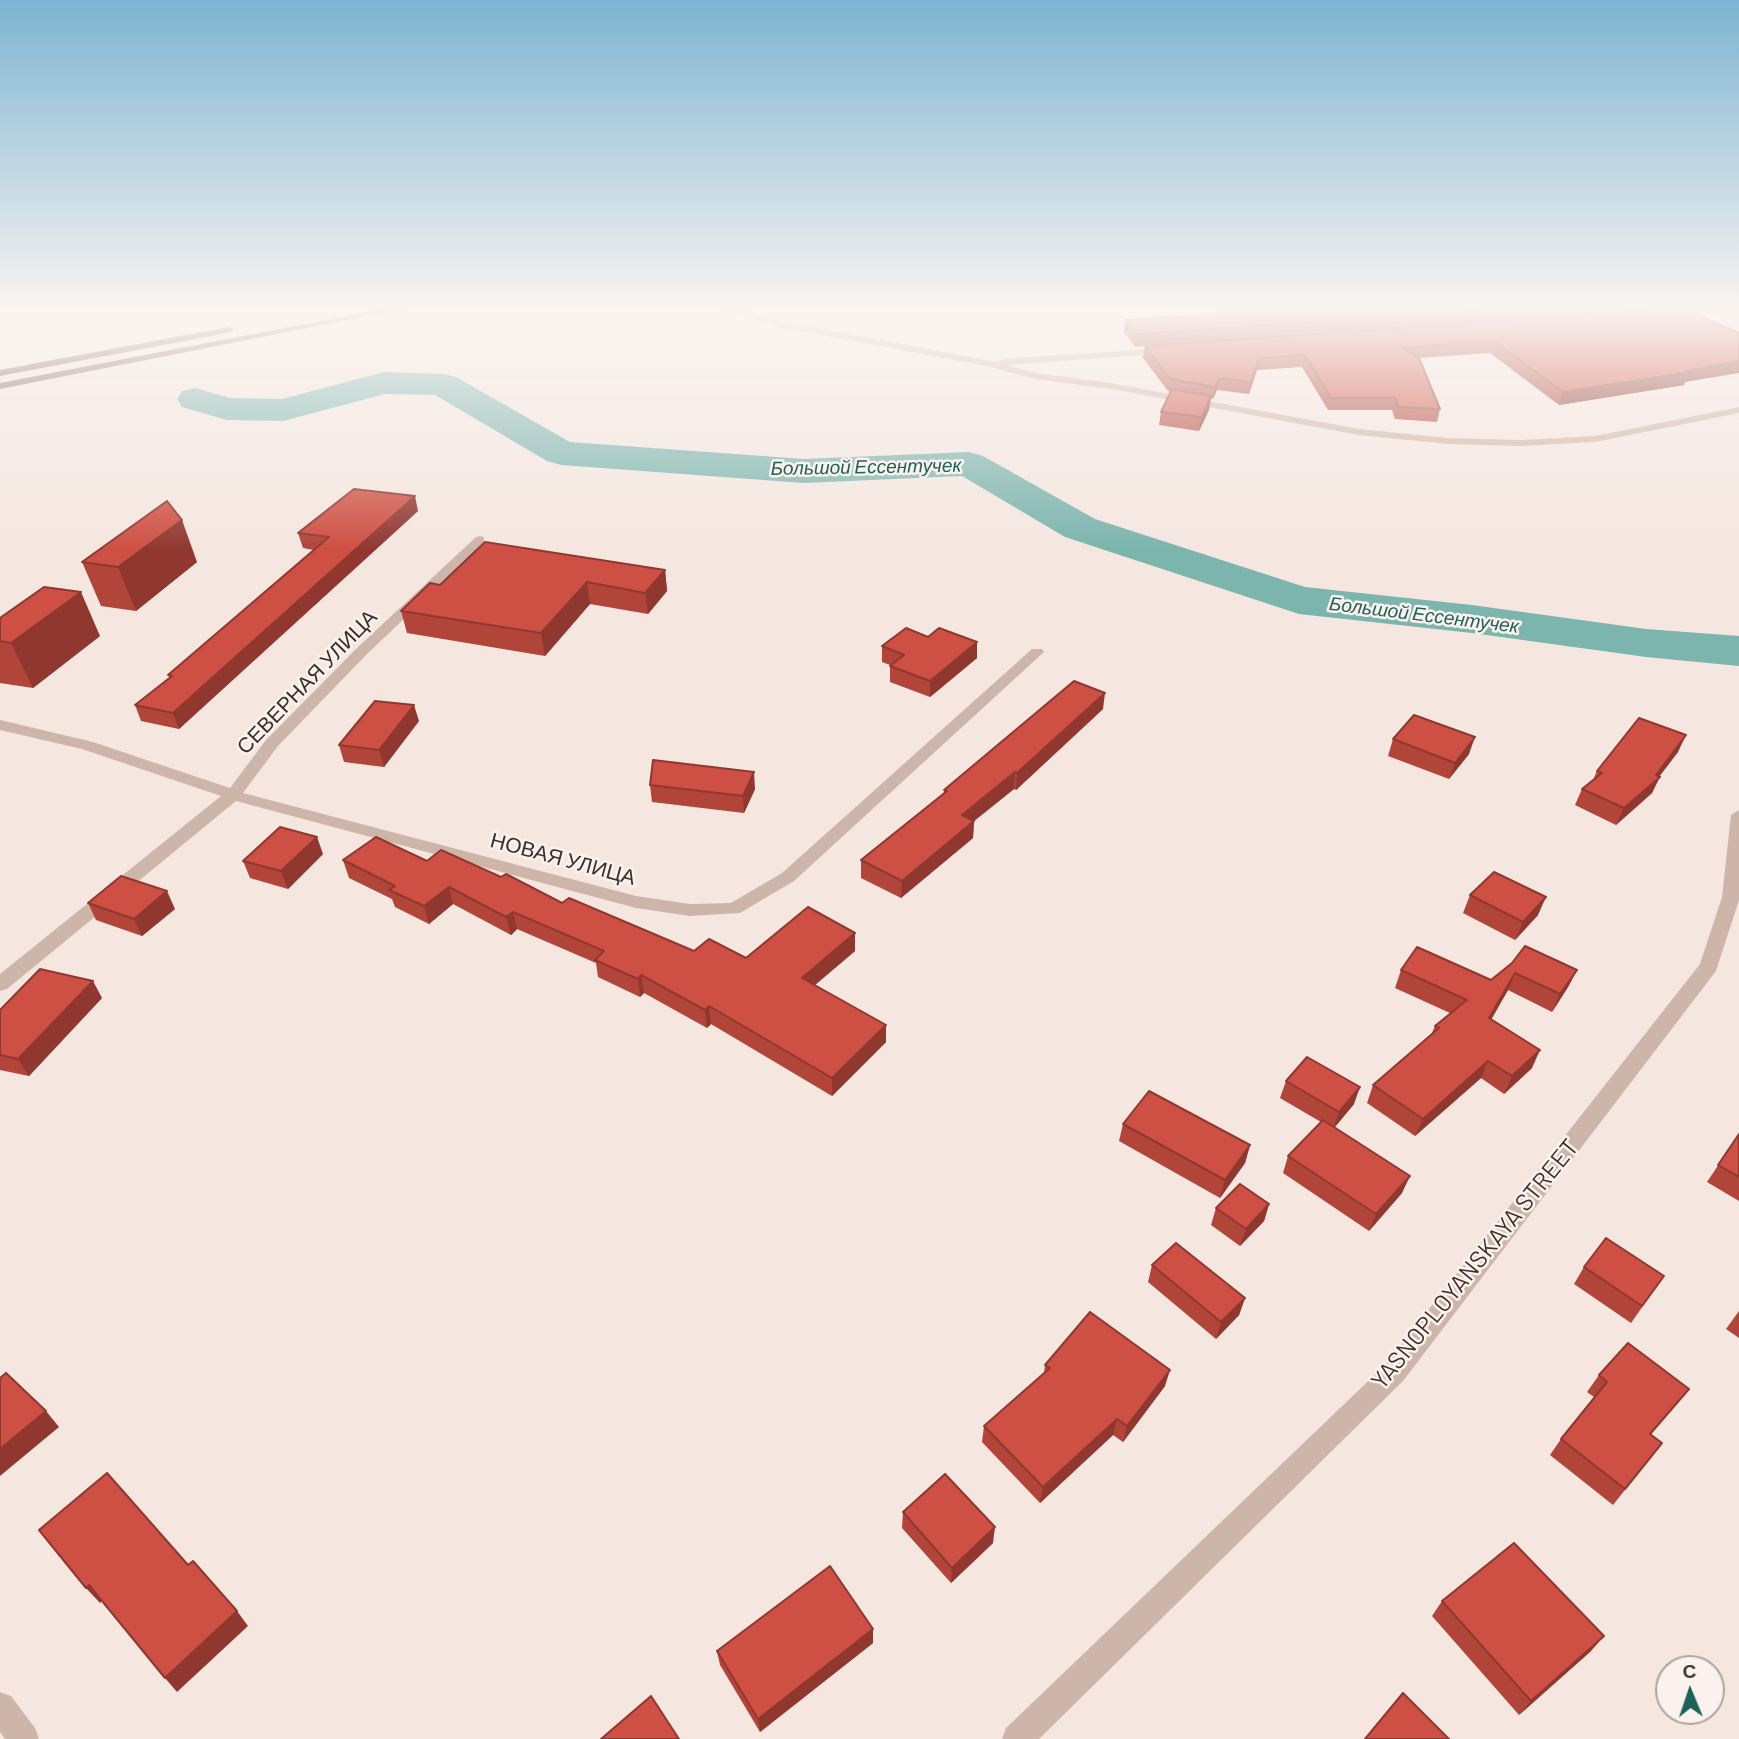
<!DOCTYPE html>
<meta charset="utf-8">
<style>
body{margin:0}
#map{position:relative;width:1739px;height:1739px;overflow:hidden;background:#f5e7e0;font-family:Barlow,sans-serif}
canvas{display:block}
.north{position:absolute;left:1655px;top:1655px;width:70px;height:70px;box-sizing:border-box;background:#fcf2ed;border:2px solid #afa39f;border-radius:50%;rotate:358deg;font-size:19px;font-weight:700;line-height:28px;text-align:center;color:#3b2d2a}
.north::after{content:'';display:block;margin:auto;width:24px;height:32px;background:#1c615a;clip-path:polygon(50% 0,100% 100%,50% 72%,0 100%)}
</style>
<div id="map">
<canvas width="1739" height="1739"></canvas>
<div class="north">С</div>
</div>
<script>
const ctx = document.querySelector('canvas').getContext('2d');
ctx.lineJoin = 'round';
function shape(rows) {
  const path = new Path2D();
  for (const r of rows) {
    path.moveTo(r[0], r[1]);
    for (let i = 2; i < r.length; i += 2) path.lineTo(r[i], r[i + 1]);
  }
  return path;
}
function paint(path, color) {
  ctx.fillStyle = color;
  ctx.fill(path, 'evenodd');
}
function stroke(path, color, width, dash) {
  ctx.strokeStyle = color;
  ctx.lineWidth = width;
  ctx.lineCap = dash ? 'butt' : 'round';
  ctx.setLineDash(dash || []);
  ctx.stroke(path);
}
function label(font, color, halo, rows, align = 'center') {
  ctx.font = font + ' Barlow,sans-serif';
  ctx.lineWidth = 5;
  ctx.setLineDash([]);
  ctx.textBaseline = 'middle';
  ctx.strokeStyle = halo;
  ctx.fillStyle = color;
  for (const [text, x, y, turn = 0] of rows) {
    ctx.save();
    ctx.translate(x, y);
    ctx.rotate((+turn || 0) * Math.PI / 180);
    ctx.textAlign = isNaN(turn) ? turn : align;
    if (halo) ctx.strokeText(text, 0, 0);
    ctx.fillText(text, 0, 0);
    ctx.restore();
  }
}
paint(shape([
 [384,372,443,374,456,377,570,442,804,459,969,452,983,456,1095,519,1305,587,1472,605,1646,629,1739,636,1739,666,1646,657,1472,633,1299,614,1065,537,962,476,804,483,561,465,547,461,435,395,385,394,283,421,227,420,182,407,177,399,182,391,195,388,230,398,282,399,384,372]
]), '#7cb4ae');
paint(shape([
 [715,306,730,306,780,321,997,362,1002,359,1166,348,1171,351,1170,353,1006,365,1036,373,1111,383,1359,429,1448,438,1522,440,1595,436,1739,407,1739,413,1595,442,1522,446,1448,444,1359,435,1111,389,1035,379,987,366,778,327,715,306],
 [1739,307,1739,313,1672,317,1667,314,1672,311,1739,307],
 [480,536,484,537,484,543,368,653,278,746,243,793,636,896,690,904,731,903,782,873,1032,649,1042,649,1044,652,794,881,740,913,690,916,636,908,236,801,7,989,0,991,0,974,221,796,82,749,0,730,0,720,93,742,230,788,266,740,358,647,476,537,480,536],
 [1739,810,1739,900,1716,971,1403,1381,1039,1739,1002,1739,1006,1728,1385,1365,1700,964,1722,897,1731,815,1739,810],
 [0,1692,11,1696,35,1728,39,1739,5,1739,0,1732,0,1692]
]), '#ceb5aa');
paint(shape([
 [398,306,418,306,0,389,0,383,398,306],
 [229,327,234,330,232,332,0,376,0,370,229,327]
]), '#7e605a');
paint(shape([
 [1270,306,1659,306,1657,310,1685,382,1684,385,1559,405,1490,353,1419,358,1440,409,1437,422,1395,419,1392,410,1328,410,1302,367,1257,370,1249,394,1217,390,1213,399,1211,399,1209,410,1199,431,1159,425,1161,412,1171,392,1168,391,1143,358,1145,346,1135,347,1124,332,1125,320,1215,314,1216,308],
 [418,511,179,729,141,721,135,705,170,678,168,675,314,550,303,548,298,533],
 [82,562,197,562,136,611,101,606],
 [665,570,667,591,648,614,590,604,545,656,407,633,401,611,440,585],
 [0,618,100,636,33,688,0,683],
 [882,646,977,658,930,697,890,682,890,665,882,662],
 [1103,709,1016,790,1014,789,974,821,973,838,901,898,861,878,861,860,944,794,944,790],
 [419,721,384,767,344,762,339,745],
 [1393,739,1469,754,1449,779,1388,756],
 [1678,752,1659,776,1652,793,1616,825,1575,805,1582,789,1593,780,1597,771],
 [650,785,755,789,744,813,652,802],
 [323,854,288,889,250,878,243,861],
 [343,860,427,861,562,903,694,951,746,958,855,933,855,951,815,985,886,1042,832,1096,711,1024,707,1028,644,993,640,997,598,977,596,963,517,929,511,935,453,904,429,924,395,907,392,899,349,878],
 [1470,895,1538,915,1515,940,1463,913],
 [88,903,175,909,142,936,96,920],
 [1512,963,1577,970,1568,987,1552,1012,1508,990,1491,1019,1532,1068,1504,1094,1481,1078,1415,1136,1367,1103,1373,1085,1431,1035,1435,1026,1450,1013,1395,988,1401,970,1491,980],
 [102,998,29,1076,0,1070,0,1010],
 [1286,1081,1354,1104,1335,1127,1402,1193,1369,1231,1283,1173,1288,1156,1321,1122,1280,1098],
 [1123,1124,1250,1145,1245,1163,1220,1198,1119,1141],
 [1739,1134,1739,1201,1707,1182],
 [1269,1204,1264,1221,1240,1246,1211,1225,1216,1208],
 [1152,1265,1245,1298,1239,1315,1216,1339,1148,1282],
 [1584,1267,1664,1276,1631,1323,1574,1284],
 [1739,1311,1739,1338,1726,1329],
 [1045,1365,1165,1386,1123,1442,1113,1435,1040,1503,982,1442,984,1426,1044,1374],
 [1599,1375,1676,1405,1651,1434,1662,1443,1613,1505,1550,1455,1561,1439,1594,1397,1587,1392],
 [903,1512,993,1543,951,1583,902,1528],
 [1442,1601,1591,1651,1519,1715,1432,1616],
 [873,1629,873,1643,760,1732,720,1665,717,1651]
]), '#b1453a');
paint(shape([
 [1259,358,1257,370,1249,394,1251,382],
 [1739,361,1739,373,1685,382,1684,385,1559,405,1563,392],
 [1219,378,1217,390,1213,399,1215,387],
 [1211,396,1209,410,1199,431,1202,417],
 [415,496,418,511,179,729,173,713],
 [182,520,197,562,136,611,118,567],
 [665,570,667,591,648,614,645,593],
 [587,582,590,604,545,656,541,633],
 [81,592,100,636,33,688,11,643],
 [977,642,977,658,930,697,930,681],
 [1105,693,1103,709,1016,790,1017,773],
 [414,705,419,721,384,767,379,750],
 [1686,735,1678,752,1659,777,1660,777,1652,793,1616,825,1624,808,1656,775],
 [1475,737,1469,754,1449,779,1455,763],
 [754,772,755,789,744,813,743,796],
 [1015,772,1014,789,974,821,973,838,901,898,902,881,962,815],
 [317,837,323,854,288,889,281,871],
 [449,887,453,904,429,924,424,906],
 [167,891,175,909,142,936,134,919],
 [1546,897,1538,915,1515,940,1523,922],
 [513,912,517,929,511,935,506,917],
 [855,933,855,951,803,995,802,978],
 [1577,970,1568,987,1552,1012,1560,994],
 [1515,973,1508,990,1482,1036,1489,1018],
 [641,975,644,993,640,997,638,979],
 [93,981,102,998,29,1076,18,1059],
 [709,1006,711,1024,707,1028,705,1010],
 [886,1025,886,1042,832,1096,832,1078],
 [1540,1050,1532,1068,1504,1094,1512,1076],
 [1488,1061,1481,1078,1415,1136,1423,1119],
 [1360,1087,1354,1104,1333,1129,1339,1112],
 [1250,1145,1245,1163,1220,1198,1225,1180],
 [1410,1176,1402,1193,1369,1231,1376,1214],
 [1269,1204,1264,1221,1240,1246,1246,1229],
 [1245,1298,1239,1315,1216,1339,1221,1322],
 [1170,1370,1165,1386,1123,1442,1127,1426],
 [1689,1389,1676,1405,1637,1450,1650,1434],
 [46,1411,59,1427,0,1476,0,1449],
 [1117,1419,1113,1435,1040,1503,1043,1487],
 [995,1527,993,1543,951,1583,952,1568],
 [89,1585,103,1600,100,1603,86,1588],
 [237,1611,248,1626,177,1692,165,1678],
 [873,1629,873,1643,760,1732,758,1719],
 [1604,1636,1591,1651,1519,1715,1531,1701]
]), '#903830');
const building = shape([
 [1270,306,1543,306,1137,334,1125,320,1221,314,1216,308,1270,306],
 [1683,308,1739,333,1739,361,1686,371,1689,372,1563,392,1493,341,1403,348,1419,358,1440,409,1398,407,1395,398,1331,398,1305,355,1259,358,1251,382,1219,378,1215,387,1170,379,1145,346,1683,308],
 [1172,389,1211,396,1202,417,1161,412,1172,389],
 [354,489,415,496,173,713,135,705,172,676,168,675,329,537,298,533,354,489],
 [167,501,182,520,118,567,82,562,167,501],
 [485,542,665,570,645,593,587,582,541,633,401,611,430,583,440,585,485,542],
 [44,587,81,592,11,643,0,641,0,618,44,587],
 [906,628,928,637,939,628,977,642,930,681,890,666,904,655,882,646,906,628],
 [1074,681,1105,693,1017,773,1015,772,962,815,974,821,902,881,861,860,947,791,944,790,1074,681],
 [375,701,414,705,379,750,339,745,375,701],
 [1414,715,1475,737,1455,763,1393,739,1414,715],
 [1639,718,1686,735,1656,775,1660,777,1624,808,1582,789,1602,773,1597,771,1639,718],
 [653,760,754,772,743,796,650,785,653,760],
 [280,827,317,837,281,871,243,861,280,827],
 [376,837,427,861,441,850,501,877,506,874,562,903,569,898,694,951,709,939,746,958,808,907,855,933,802,978,886,1025,832,1078,709,1006,705,1010,641,975,638,979,595,960,604,951,513,912,506,917,449,887,424,906,389,890,395,886,343,860,376,837],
 [1494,872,1546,897,1523,922,1470,895,1494,872],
 [121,876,167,891,134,919,88,903,121,876],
 [1525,946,1577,970,1560,994,1515,973,1489,1018,1540,1050,1512,1076,1488,1061,1423,1119,1373,1085,1439,1028,1435,1026,1467,1000,1401,970,1417,947,1491,980,1512,963,1525,946],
 [40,969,93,981,18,1059,0,1055,0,1010,40,969],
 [1307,1057,1360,1087,1339,1112,1286,1081,1307,1057],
 [1149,1091,1250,1145,1225,1180,1123,1124,1149,1091],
 [1323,1120,1410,1176,1376,1214,1288,1156,1323,1120],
 [1739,1134,1739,1177,1718,1165,1739,1134],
 [1240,1184,1269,1204,1246,1229,1216,1208,1240,1184],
 [1606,1238,1664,1276,1642,1306,1584,1267,1606,1238],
 [1176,1243,1245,1298,1221,1322,1152,1265,1176,1243],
 [1090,1312,1170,1370,1127,1426,1117,1419,1043,1487,984,1426,1050,1368,1045,1365,1090,1312],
 [1628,1343,1689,1389,1650,1434,1662,1443,1625,1489,1561,1439,1607,1382,1599,1375,1628,1343],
 [6,1373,46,1411,0,1449,0,1378,6,1373],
 [107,1473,188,1565,193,1561,237,1611,165,1678,89,1585,86,1588,39,1530,107,1473],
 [945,1474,995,1527,952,1568,903,1512,945,1474],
 [1514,1543,1604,1636,1531,1701,1442,1601,1514,1543],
 [830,1566,873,1629,758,1719,717,1651,830,1566],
 [1403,1693,1449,1739,1365,1739,1403,1693],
 [651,1696,679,1739,601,1739,651,1696]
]);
paint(building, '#ce5044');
stroke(building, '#903830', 2);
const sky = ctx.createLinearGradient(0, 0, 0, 550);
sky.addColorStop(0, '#7db4d1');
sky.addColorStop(0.56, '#faf4f1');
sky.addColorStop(1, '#faf4f100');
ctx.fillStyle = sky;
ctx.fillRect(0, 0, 1739, 550);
label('italic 19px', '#1c615a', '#fcf2ed', [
 ["Большой Ессентучек",866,467,-1],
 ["Большой Ессентучек",1424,615,7]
]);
label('21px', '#3b2d2a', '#fcf2ed', [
 ["СЕВЕРНАЯ УЛИЦА",307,682,-46],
 ["НОВАЯ УЛИЦА",563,859,15]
]);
label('24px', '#3b2d2a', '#fcf2ed', [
 ["YASNOPLOYANSKAYA STREET",1475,1264,-51]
]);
</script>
